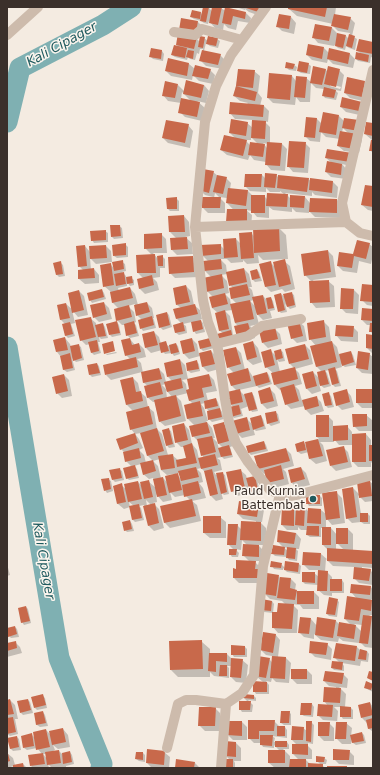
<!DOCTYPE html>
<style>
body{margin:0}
#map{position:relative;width:380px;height:775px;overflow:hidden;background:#f4ebe1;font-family:"DejaVu Sans",sans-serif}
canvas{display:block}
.frame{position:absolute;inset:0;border:8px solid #3b302b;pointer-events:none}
</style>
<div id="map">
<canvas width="380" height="775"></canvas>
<div class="frame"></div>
</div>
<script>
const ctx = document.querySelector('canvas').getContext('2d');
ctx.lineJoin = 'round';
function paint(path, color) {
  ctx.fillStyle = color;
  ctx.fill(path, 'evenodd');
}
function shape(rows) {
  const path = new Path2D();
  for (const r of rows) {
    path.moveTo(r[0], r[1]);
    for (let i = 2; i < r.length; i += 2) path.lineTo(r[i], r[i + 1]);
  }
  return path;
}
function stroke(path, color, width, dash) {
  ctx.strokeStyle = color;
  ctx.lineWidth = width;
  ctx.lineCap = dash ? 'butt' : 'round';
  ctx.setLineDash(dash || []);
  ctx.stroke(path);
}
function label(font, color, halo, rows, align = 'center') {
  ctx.font = font + ' "DejaVu Sans",sans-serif';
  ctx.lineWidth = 3;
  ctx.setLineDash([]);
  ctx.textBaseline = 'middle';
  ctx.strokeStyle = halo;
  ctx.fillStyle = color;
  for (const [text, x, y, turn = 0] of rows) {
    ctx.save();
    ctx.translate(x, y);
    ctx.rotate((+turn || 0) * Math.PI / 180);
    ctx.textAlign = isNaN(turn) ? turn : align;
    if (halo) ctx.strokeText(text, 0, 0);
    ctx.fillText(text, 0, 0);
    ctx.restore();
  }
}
paint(shape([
 [204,7,209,8,212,11,213,7,219,7,226,11,246,13,251,18,250,23,238,21,236,30,228,28,224,24,223,30,215,28,209,21,208,24,204,23,201,21,194,19,191,17,201,13,203,15],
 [236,7,266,7,263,17,249,12,245,9,245,10],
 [289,7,336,7,335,15,350,18,355,23,352,36,357,39,355,50,349,48,346,46,345,50,338,48,335,45,334,46,318,43,313,37,316,25,332,28,338,34,346,36,349,39,350,33,338,31,333,26,333,24,297,16,289,9],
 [291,17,296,23,294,34,282,31,277,26],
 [182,19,198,22,203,27,201,37,204,38,208,41,217,39,220,41,218,48,210,46,206,43,204,51,220,55,225,60,223,69,206,66,201,61,203,49,200,49,199,54,197,53,195,60,190,59,188,57,187,60,175,57,172,55,180,48,177,45],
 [195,37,201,38,200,42],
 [373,43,373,58,371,57,370,63,358,61,356,59,362,55,358,51],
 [324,48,329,53,350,54,355,59,353,68,333,64,328,59,327,63,312,60,307,55],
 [152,49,162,51,164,54,163,61,153,59,150,56],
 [169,59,189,64,195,69,210,70,215,75,213,84,199,81,193,75,192,80,171,76,166,71],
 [308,64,311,66,310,74,301,73,298,71],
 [294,65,297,67,296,71,289,70,286,67],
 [325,69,328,72,339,70,344,75,341,91,335,90,338,93,336,100,325,98,323,95,324,89,316,88,311,83,310,102,300,102,296,97,295,105,273,103,268,98,292,76,296,81,306,78,311,82],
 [330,84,341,87,340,89,330,86],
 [239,70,254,71,260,76,258,93,262,98,260,106,264,106,269,111,268,122,264,121,270,127,270,143,282,144,287,149,285,171,271,170,266,164,266,162,254,160,250,155,248,160,227,155,221,150,235,138,230,133,232,121,247,123,253,128,253,120,235,119,230,113,247,104,248,103,240,101,234,96],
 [251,137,258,144,251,146,245,140,251,140],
 [263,143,268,144,267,148],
 [365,82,370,87,367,102,350,98,345,93],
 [178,85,184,91,204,85,209,91,206,103,197,101,205,108,202,121,185,117,180,112,181,103,168,101,163,95],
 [182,92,191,101,181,99],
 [361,102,364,116,346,112,341,107],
 [339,116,344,121,344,119,362,140,359,153,344,151,338,146,340,139,326,137,321,132,320,142,310,141,305,136,307,118,317,119,322,124],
 [343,128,348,133,342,132],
 [373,124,373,153,370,150,372,140,365,134],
 [188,125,193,131,190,148,168,143,163,138],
 [305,143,310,148,308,173,293,172,288,166],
 [351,154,355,167,342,164,347,170,346,179,331,177,326,172,332,163,326,158],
 [213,172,218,176,226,178,231,183,230,189,250,191,245,186,262,175,266,179,276,175,279,178,308,179,311,181,333,182,338,187,337,198,315,195,312,192,312,196,285,193,291,199,305,197,310,203,337,200,342,205,341,218,315,217,309,211,309,213,296,212,292,208,292,212,273,210,269,207,269,218,257,217,252,211,246,210,252,215,251,228,227,203,227,198,219,197,215,193,214,198,220,198,225,203,225,213,208,213,203,208,213,197,205,195,200,190],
 [266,188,270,192,280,192,280,191,285,195,268,200,264,196,253,196,248,191,266,192],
 [373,187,373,211,368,210,362,205],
 [176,198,179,201,179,211,170,211,168,209],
 [184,216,189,222,190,236,185,237,192,243,193,254,177,255,172,250,177,239,170,232],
 [119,226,122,228,123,238,114,239,112,237],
 [279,228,286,235,288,259,263,260,258,255,259,263,247,264,243,260,243,262,231,263,227,259,220,259,226,265,227,273,244,269,249,274,252,287,249,287,252,290,254,298,263,296,266,299,271,298,273,301,275,310,270,311,272,318,263,320,256,313,259,324,250,326,253,329,255,338,243,342,238,326,235,323,232,310,225,311,230,316,234,341,220,331,218,313,212,308,213,297,207,291,211,277,205,271,208,261,202,255,220,245,225,250,236,239,240,243,251,233,254,236],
 [227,274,230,285,233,288,232,299,237,304,231,305,230,299,225,294,229,293,227,281,221,275],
 [254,300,256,307,250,301],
 [105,231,108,233,108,242,94,243,92,240],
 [161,234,166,239,167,253,153,253,158,259,162,256,165,259,165,268,160,268,160,277,153,278,157,282,159,290,145,294,140,289,143,278,138,273,137,256,152,255,145,248],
 [125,244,128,247,128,257,117,258,114,256],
 [369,244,373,247,373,255,371,264,359,261,357,273,343,271,338,266],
 [85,246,90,252,90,247,106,246,111,251,112,262,96,264,90,258,91,270,94,269,99,275,99,283,85,284,79,279,83,270,79,266],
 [328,251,333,256,336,277,313,280,314,282,328,281,334,286,335,307,316,308,311,302,312,282,305,275],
 [193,257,198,262,199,277,175,278,170,273],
 [284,261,290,266,295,289,285,292,282,289,271,292,266,287,270,262,275,267],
 [60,262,63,265,65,276,59,277,57,275],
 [122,262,125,264,126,271,122,272,126,276,126,278,131,278,134,280,134,285,130,286,127,282,127,286,118,288,119,291,130,288,135,294,138,305,147,303,152,308,154,318,153,318,154,320,156,328,143,331,141,328,142,320,137,315,135,304,128,306,134,312,136,322,134,323,136,325,139,336,130,338,127,335,125,325,122,325,117,320,119,309,113,303,110,291,104,286,110,264,114,268],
 [257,270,259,272,262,281,255,282,253,280,251,271],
 [186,286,191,291,194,305,200,310,202,319,200,320,203,323,205,332,196,334,194,331,192,322,183,324,186,326,187,333,179,335,176,333,175,326,182,324,177,319,181,308,177,305],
 [373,286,373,306,367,305,362,300],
 [102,290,104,293,106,299,92,303,90,300],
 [354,290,359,295,358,314,346,313,341,308],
 [79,291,84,296,88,315,78,317,72,310,75,323,71,324,75,336,68,338,66,336,65,324,61,320,58,306,66,304,73,310],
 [291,293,294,295,296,307,290,309,285,304,287,312,281,313,279,311,281,294,286,298],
 [104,303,109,308,112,319,99,322,94,317],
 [373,310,373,334,370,331,371,325,367,325,362,320],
 [167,313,169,315,172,327,163,330,160,327],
 [90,318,96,323,96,326,103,324,105,327,108,338,101,339,99,337,100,342,98,342,101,353,94,355,92,353,90,344,86,345,81,340],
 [298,321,304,326,307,341,297,343,292,338],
 [323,321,329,327,331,341,337,347,339,355,351,352,353,355,356,365,345,367,341,364,342,367,335,369,337,371,341,386,335,387,333,385,329,370,325,371,327,373,331,386,324,388,319,384,321,391,312,394,307,389,313,372,320,379,322,372,317,367,316,346,310,339],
 [117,322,119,325,121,335,112,337,110,335],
 [353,327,358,332,358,342,341,341,336,335],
 [274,328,280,334,282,344,268,348,263,343],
 [154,332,159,337,161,344,166,343,168,346,176,344,178,346,180,354,174,356,172,353,165,354,162,350,151,353,146,348],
 [373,336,373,353,372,353,367,348],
 [65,338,70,344,71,347,78,345,81,347,84,360,76,362,72,358,75,370,67,372,64,370,61,357,57,352,54,341],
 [130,339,135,345,139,344,144,349,146,357,137,359,141,363,143,373,159,369,164,374,166,382,172,381,168,377,180,360,185,365,188,379,182,380,186,384,187,391,209,375,214,380,217,391,206,393,208,401,216,399,218,402,220,408,219,408,222,412,224,419,212,422,209,419,210,412,206,408,205,403,201,404,204,408,208,421,206,421,212,428,215,438,213,438,217,442,219,449,223,448,218,443,224,424,229,429,233,446,230,447,233,457,224,459,222,457,217,458,220,460,222,470,214,472,216,475,222,473,225,475,229,494,224,495,221,492,223,499,216,501,211,496,206,473,201,468,197,469,201,473,203,482,199,483,203,488,206,498,192,501,197,505,201,521,170,528,165,523,161,507,190,500,185,495,175,497,170,492,172,500,163,502,156,494,157,502,153,503,159,509,164,528,154,531,149,526,144,505,139,506,141,508,144,520,135,522,133,520,130,507,124,509,118,504,114,486,121,485,126,489,138,482,142,486,148,481,156,488,153,478,149,479,143,474,141,464,134,466,137,469,139,478,129,480,127,478,132,467,126,461,124,452,121,449,117,440,135,434,131,429,133,411,127,405,121,381,133,378,138,383,140,392,146,397,148,407,154,412,157,429,162,434,168,455,172,455,178,460,187,458,184,447,181,447,176,442,184,424,189,430,192,444,197,450,199,459,204,458,202,455,199,442,193,436,195,426,188,419,185,406,193,404,189,400,188,393,176,396,181,401,186,421,165,426,159,421,155,402,153,402,147,397,148,386,144,383,142,372,111,380,106,375,130,359,126,355],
 [166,384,167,390,162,385],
 [166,390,172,397,167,398],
 [141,433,148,456,153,461,146,463,144,455,139,450,143,448,139,439,135,434],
 [160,459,161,470,167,475,174,474,174,475,168,483,163,478,161,478,158,466,153,461],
 [176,473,180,473,181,479],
 [146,500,151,505,147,506],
 [129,502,134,506,130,507],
 [192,339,197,344,199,354,211,351,216,356,219,369,208,372,203,367,200,356,189,359,184,354],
 [210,339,214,348,203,351,201,349],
 [253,342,258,348,262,362,253,365,247,360],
 [305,345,310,350,313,364,295,369,299,373,302,384,295,386,299,390,302,401,316,397,321,402,324,411,311,415,306,410,305,406,291,409,286,404,282,389,280,390,275,385,272,372,266,367,271,351,276,356,280,350,283,352,285,361,279,362,277,359,280,372,294,368,290,364],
 [236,348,241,353,245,370,248,369,253,377,267,373,269,375,272,384,259,388,257,386,239,390,244,395,252,393,254,396,258,411,252,412,249,406,241,409,243,416,234,418,232,416,234,407,231,405,237,391,232,386,228,374,234,373,228,367],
 [116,352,117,353,107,355,106,354],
 [369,354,373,357,373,374,362,373,357,368],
 [197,362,199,364,200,371,191,373,188,371],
 [97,364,99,366,101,375,92,377,90,375,88,366],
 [64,375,69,380,72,396,62,398,57,393],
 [270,389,275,394,278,406,267,409,262,404,259,391],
 [346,390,351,396,354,407,342,410,337,405],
 [372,390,373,391,373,408,362,408,357,403],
 [328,393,331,396,334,407,328,408,326,406],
 [275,412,278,414,280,423,271,426,268,423],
 [366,415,372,420,372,431,359,431,354,426],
 [261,416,263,419,266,429,256,431,253,428,255,435,242,438,237,433,246,418,252,424],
 [317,416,328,416,333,421,333,427,347,426,352,432,352,435,366,434,371,440,371,446,373,446,373,464,371,462,371,467,358,467,353,462,353,445,339,445,334,439,334,442,320,442,323,445,327,461,316,464,310,459,309,452,301,454,298,452,297,444,303,442,307,446,306,443,319,439,317,437],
 [168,429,171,431,175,447,169,448,166,444],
 [264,442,266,445,268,451,251,455,249,453,247,447],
 [343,447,348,452,352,467,336,471,331,466],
 [286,449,291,454,294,466,283,469,286,472,289,484,274,488,268,483,266,473,264,474,259,469],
 [301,468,306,473,310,485,297,488,292,483],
 [119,469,122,471,124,480,115,482,113,480],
 [240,470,246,475,247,479,257,479,260,492,253,494,249,490,250,493,237,496,232,491],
 [108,479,111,481,113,491,107,493,105,490],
 [369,481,373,484,373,501,365,502,358,495,361,514,368,514,370,516,370,524,364,524,361,522,352,523,347,518,353,488,360,495],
 [336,492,342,498,345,523,332,525,326,518,326,528,331,528,337,535,348,529,353,534,353,551,373,552,373,568,362,567,362,569,370,570,373,573,373,585,359,583,354,578,355,567,333,566,326,559,325,572,327,572,332,577,332,580,342,580,344,583,344,593,332,593,332,596,324,595,318,590,318,585,305,584,303,582,314,573,319,577,319,570,309,570,303,564,321,554,328,560,328,550,323,545,323,528,321,528,321,537,310,537,307,535,308,530,301,530,298,527,298,530,287,530,282,525,294,508,297,510,305,508,309,512,309,509,321,510,327,515],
 [336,542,344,550,336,550],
 [320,496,322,498,322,506,309,506,307,503],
 [240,502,259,505,264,510,262,522,260,522,266,528,266,545,258,545,264,551,264,561,254,561,260,567,263,583,239,583,234,578,237,570,249,561,243,555,247,545,242,540,241,550,235,549,239,553,238,557,232,557,230,554,234,550,228,544,237,525,242,530,256,522,256,521,243,519,238,514],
 [220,517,226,522,226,538,210,538,204,533],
 [130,521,132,524,134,531,127,532,125,530],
 [296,533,301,539,299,549,296,549,298,551,297,561,289,560,287,557,275,556,272,553,284,548,278,542],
 [283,547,288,548,288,551],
 [7,564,10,575,7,576],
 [281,564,285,568,299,564,301,566,300,574,287,572,283,568,283,570,274,569,272,566],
 [279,576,280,578,291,579,296,584,295,590,298,592,314,592,319,597,319,609,303,609,300,605,292,604,298,610,297,633,278,633,273,627,278,613,286,605,282,601,270,599,265,594],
 [371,587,373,590,373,600,371,599,373,602,373,615,369,615,373,618,373,648,365,647,359,641,359,643,343,641,339,638,338,642,321,640,314,634,314,639,304,637,299,632,311,619,317,626,336,621,339,624,351,625,345,619,357,599,351,592],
 [354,624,362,625,361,631],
 [263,600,272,601,274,604,273,613,264,612],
 [337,600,339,602,337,617,329,616,327,614],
 [26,607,28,609,31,623,24,625,22,622],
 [15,627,17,629,19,637,11,638,9,636,7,629],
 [275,634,280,640,278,657,286,658,291,663,289,683,276,682,272,678,271,682,266,681,269,685,269,694,256,694,254,691,263,682,256,676,269,659,272,662,272,656,266,655,261,650],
 [15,642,20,647,22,653,7,657,7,644],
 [202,642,210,649,210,654,227,654,232,659,242,660,248,665,246,683,236,682,231,677,231,666,227,666,229,668,229,678,214,676,210,672,210,677,178,677,171,670],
 [327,644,332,649,331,660,315,657,310,652],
 [245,647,247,649,247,657,234,657,232,654],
 [357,647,360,650,367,651,369,654,368,662,361,661,360,666,342,663,344,666,344,671,334,670,332,668,340,663,335,658],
 [307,670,312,675,312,684,297,684,292,679],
 [343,674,348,679,347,688,339,687,346,694,345,707,351,708,353,710,353,719,343,719,341,716,341,707,334,707,338,711,337,723,346,723,352,728,351,736,362,733,364,735,366,743,356,745,353,743,352,738,351,744,342,744,336,738,337,721,323,720,318,715,328,706,324,701,336,689,336,687,329,686,324,681],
 [373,685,373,692,365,688],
 [43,696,45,698,47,708,37,710,35,708],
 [254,696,256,698,256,701,248,700,253,705,252,712,242,712,240,709,248,702,244,698],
 [10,700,15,705,18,719,15,719,18,734,10,736,7,734,7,701],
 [28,700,30,702,33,713,23,715,21,713],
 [370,703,373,707,373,731,372,731,369,729,367,723,362,718],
 [312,704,314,707,313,717,304,716,301,714],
 [215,708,220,713,220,731,205,731,199,725],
 [43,712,45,715,48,726,40,727,37,725,35,714],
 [289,712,291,714,291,725,284,725,281,723],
 [249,721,274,721,279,726,285,727,287,730,287,738,272,736,275,738,274,742,287,742,289,745,289,749,283,749,290,756,290,760,299,760,293,754,297,745,292,740,303,728,307,731,311,722,314,725,313,744,308,743,308,746,312,750,312,759,305,759,310,764,321,765,317,761,324,758,327,760,326,764,321,764,325,768,275,768,269,763,280,751,274,745,274,748,263,747,261,743,254,743,249,738],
 [242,722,247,727,247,740,233,740,228,735],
 [329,723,334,728,334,741,324,741,319,736],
 [63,729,68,735,70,747,58,749,53,745,55,750,53,751,53,752,59,751,63,755,70,752,72,755,74,764,66,766,66,768,52,768,48,764,49,768,33,768,31,766,42,754,37,748,27,750,24,748,31,734,35,738,46,730,51,735],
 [43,754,47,754,47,759],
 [17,737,19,739,21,750,13,751,11,749,8,739],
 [236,743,241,748,241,761,234,761,235,763,235,768,225,768,230,760,226,756],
 [349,751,354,756,354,765,339,764,334,759],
 [164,752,170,757,169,768,152,768,147,763],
 [7,753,13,758,15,765,23,764,27,768,14,768,14,766,7,768],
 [143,753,145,755,145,762,139,761,136,759],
 [195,763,200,768,176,768]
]), '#0003');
stroke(shape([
 [7,122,20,68,103,25,131,7],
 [7,347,59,658,102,764,101,768]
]), '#7fb0b2', 21);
paint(shape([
 [203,7,209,7,206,22,200,21],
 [212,7,222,7,218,25,209,23],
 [225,7,246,12,245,19,233,16,231,25,222,23],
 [243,7,259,7,258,12],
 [288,7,327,7,325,17,288,9],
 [192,10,201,12,200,19,190,17],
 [279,14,291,16,289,29,276,27],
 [334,14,351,17,348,30,331,26],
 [181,18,198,21,196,33,179,30],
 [315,24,332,27,329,41,312,38],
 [178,33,197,37,194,49,176,45],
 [337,33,346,35,343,48,335,46],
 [349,34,355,36,352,48,346,46],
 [200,36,205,37,203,48,198,47],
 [208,36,218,38,216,46,206,44],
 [359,39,373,42,373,54,356,51],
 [308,44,324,47,322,59,306,55],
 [174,45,187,48,185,58,171,55],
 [151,48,162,50,161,59,149,57],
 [329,48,350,53,348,64,327,59],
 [188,50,194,51,193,59,186,57],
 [202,50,221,54,218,65,199,61],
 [356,52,369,55,368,62,355,59],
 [168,58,189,63,187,76,165,71],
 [299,61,309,63,307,73,297,71],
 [286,62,295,64,293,69,285,68],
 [195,65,211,69,208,79,192,76],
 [313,66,326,69,322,85,310,83],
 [328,66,340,69,336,87,324,84],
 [238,69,255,70,253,88,236,86],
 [269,73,292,75,290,100,267,98],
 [296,76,307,77,305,98,294,97],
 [347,77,365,81,362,97,344,93],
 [186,80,204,85,201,98,183,94],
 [165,81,178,84,175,98,162,96],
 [236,86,257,92,255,101,233,96],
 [324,87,336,90,334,98,322,96],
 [342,97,362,102,359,111,340,107],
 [181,98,200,102,197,117,178,113],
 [230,102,264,105,263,117,229,114],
 [323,112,339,115,336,135,319,132],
 [306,117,317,118,315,138,304,137],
 [344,118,359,120,358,131,342,128],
 [231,119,248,122,246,136,229,133],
 [166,120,189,124,185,143,162,138],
 [252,120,266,121,265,139,251,138],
 [366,122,373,123,373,136,364,134],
 [340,131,357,134,354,149,337,146],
 [224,135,247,140,243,156,220,150],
 [371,140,373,140,373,151,369,151],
 [289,141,306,142,304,168,287,167],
 [250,142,265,144,263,157,248,155],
 [267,142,282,143,280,166,265,165],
 [327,149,352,153,350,162,325,158],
 [327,161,342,164,341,175,325,172],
 [203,169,214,171,209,193,198,190],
 [265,173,277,174,275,188,264,187],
 [245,174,262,174,261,187,244,187],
 [217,175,227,177,223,194,213,192],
 [278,175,309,178,307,192,277,188],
 [310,178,333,181,332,193,309,190],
 [365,185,373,186,373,207,361,205],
 [228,188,248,190,246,206,226,203],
 [267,193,288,194,287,207,266,206],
 [251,195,265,195,265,213,251,213],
 [290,195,305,196,304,208,290,207],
 [177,197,177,209,167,209,166,198],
 [202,197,221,197,220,208,202,208],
 [310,198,337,199,337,213,309,212],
 [227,209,247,209,247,223,226,222],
 [184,215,185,232,169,232,168,216],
 [110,225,120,225,121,236,111,237],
 [279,227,280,251,254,253,253,228],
 [106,230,106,240,91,241,90,231],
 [252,232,254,258,241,259,239,233],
 [162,233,162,248,144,249,144,234],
 [187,237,188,249,171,250,170,238],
 [236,238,238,257,224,258,223,239],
 [357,240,370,243,366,259,354,256,352,268,337,266,339,252,353,254],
 [126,243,126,255,113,256,112,245],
 [221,244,221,254,201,256,200,245],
 [85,245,87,266,78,267,76,246],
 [106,245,107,258,90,259,89,246],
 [328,250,331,272,304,276,301,254],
 [155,254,156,273,137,273,136,255],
 [163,255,163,266,158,266,157,256],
 [193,256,194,272,169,274,168,257],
 [221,259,222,269,204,271,203,261],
 [285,259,291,284,279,287,273,262],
 [123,260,124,269,114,271,112,262],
 [61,261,63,274,56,275,53,263],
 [271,261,276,285,265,287,259,264],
 [111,263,114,285,103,287,100,265],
 [94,268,95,278,78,279,78,270],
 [244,268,247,282,229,286,226,272],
 [257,269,260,278,252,280,250,271],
 [124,272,126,284,116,286,114,274],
 [222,274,224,288,206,292,203,278],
 [152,275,154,285,139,289,137,279],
 [132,276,133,283,127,284,126,277],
 [329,280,330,302,310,303,309,281],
 [247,284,250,295,231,299,229,288],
 [362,284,373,285,373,302,360,301],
 [186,285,190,302,176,305,173,288],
 [130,287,133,298,112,303,110,292],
 [341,288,354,289,353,309,340,309],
 [102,289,104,297,89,301,87,293],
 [79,290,84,310,72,313,68,293],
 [292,292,295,305,287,307,283,294],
 [225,293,228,304,212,308,209,297],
 [281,293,285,310,278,312,274,295],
 [263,295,267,313,257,315,252,297],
 [271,297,274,308,268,309,266,298],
 [250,300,254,319,235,323,230,304],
 [104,302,107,314,93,318,90,305],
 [147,302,150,312,136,316,134,305],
 [66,303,70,318,60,320,57,305],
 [195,304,198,314,176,319,173,309],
 [129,305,132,317,116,321,114,309],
 [362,308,373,309,373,321,361,320],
 [225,310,229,329,219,331,215,313],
 [167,312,170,325,159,328,156,315],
 [152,316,154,325,140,329,138,320],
 [91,317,96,337,80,341,75,320],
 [201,320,203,329,193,332,191,322],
 [299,320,303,336,291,339,287,323],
 [324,320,326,337,309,340,307,323],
 [117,321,120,333,109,335,106,324],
 [134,321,137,333,126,336,124,324],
 [70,322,73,334,65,336,62,324],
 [183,322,185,331,175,333,173,325],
 [103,323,106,336,98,337,95,325],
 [248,323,251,333,237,337,234,326],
 [370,323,373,323,373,332,369,332],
 [336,325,354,326,353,337,335,336],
 [275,327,278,339,262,343,259,331],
 [231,330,233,339,219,342,217,334],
 [154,331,158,345,145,348,142,334],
 [366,334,373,335,373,349,366,348],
 [65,337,68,350,56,352,53,340],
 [130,338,132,345,139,343,141,352,125,356,121,340],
 [192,338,195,351,183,354,180,341],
 [210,338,212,346,200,349,198,341],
 [97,340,99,351,91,353,88,342],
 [113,341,115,351,104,354,102,344],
 [166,341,169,351,161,353,159,343],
 [253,341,257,357,247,360,243,344],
 [332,341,337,362,316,367,310,346],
 [176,343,179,352,171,354,169,345],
 [79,344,82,358,73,361,70,346],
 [305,344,309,359,289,364,285,349],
 [236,347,241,364,227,368,223,350],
 [271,349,275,365,265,368,261,352],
 [281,349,283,358,276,360,274,351],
 [211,350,215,364,202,367,199,353],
 [351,351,354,362,342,366,339,354],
 [358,351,370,353,368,370,356,368],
 [70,353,73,368,63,370,60,356],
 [136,357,138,367,105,375,103,365],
 [180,359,183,374,167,377,164,363],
 [197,360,199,369,187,371,186,363],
 [97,363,100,373,89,375,87,365],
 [295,367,298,379,274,385,271,373],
 [335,367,339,383,332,385,328,369],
 [159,368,162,379,143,383,141,372],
 [248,368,251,381,231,386,227,374],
 [325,370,329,384,320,386,317,372],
 [313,371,317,386,306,389,302,374],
 [267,372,270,382,256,386,253,376],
 [64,374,68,391,56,394,52,377],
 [209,374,212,386,202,388,204,397,189,401,186,390,189,389,187,379],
 [133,377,136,392,141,391,143,401,126,405,120,380],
 [181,378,183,388,167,392,164,382],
 [160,382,163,394,147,398,144,386],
 [294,384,299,401,285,405,280,388],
 [270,387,274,401,261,404,258,391],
 [240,389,243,402,230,405,227,392],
 [347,389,350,402,336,406,333,393],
 [356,389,372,389,372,403,356,403],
 [252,392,257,409,249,411,244,394],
 [329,392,332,405,325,406,322,394],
 [176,395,181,416,159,422,154,400],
 [317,396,319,406,305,410,302,400],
 [216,398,218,406,205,409,204,401],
 [200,401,203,416,187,419,184,405],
 [239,405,241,414,231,417,229,407],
 [149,406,153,424,130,430,126,412],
 [220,408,222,417,208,420,207,411],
 [276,411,278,421,267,424,265,413],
 [352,414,367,414,367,426,353,427],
 [261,415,264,426,253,430,250,418],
 [316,415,329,415,329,437,316,437],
 [247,417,250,430,236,434,232,421],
 [207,422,210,433,192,437,189,426],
 [224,422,229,441,218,444,213,425],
 [184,423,188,440,175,443,172,426],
 [348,425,348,440,333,441,333,426],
 [157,428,164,451,147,456,140,433],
 [169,428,173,444,166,446,162,430],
 [135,433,138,443,120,450,116,439],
 [366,433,366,462,352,462,352,434],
 [212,436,216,452,201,456,197,439],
 [318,439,323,456,309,459,305,442],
 [264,441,266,449,248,453,246,446],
 [304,441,306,450,297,452,295,444],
 [192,443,197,463,177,467,176,460,186,458,183,446],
 [229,445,232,455,221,457,218,448],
 [369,445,373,445,373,461,369,461],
 [344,446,348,462,330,466,326,450],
 [139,448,141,458,125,462,123,452],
 [286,448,290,461,258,469,254,456],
 [173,454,175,468,161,470,158,456],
 [215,454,218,465,201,469,198,458],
 [153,460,156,471,143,475,140,463],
 [135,465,138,476,126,479,123,468],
 [281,465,284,479,267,483,264,470],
 [196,467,199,477,181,481,178,471],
 [301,467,305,479,291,483,288,470],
 [120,468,122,478,112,480,109,470],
 [212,469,218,494,210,496,204,471],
 [241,469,245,488,231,492,226,472],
 [223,472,227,492,221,494,216,473],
 [178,473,182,490,169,493,165,476],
 [255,476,258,490,250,492,246,478],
 [163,477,167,495,157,497,153,479],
 [109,478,111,489,104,491,101,479],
 [149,480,153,497,144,499,140,482],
 [370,480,372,496,359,498,357,482],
 [138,481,142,499,128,502,124,484],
 [198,481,201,493,184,497,182,485],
 [122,483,126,502,117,504,113,486],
 [353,487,357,517,346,519,342,489],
 [337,491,340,518,326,520,322,493],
 [306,494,320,495,320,504,306,504],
 [192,499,196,516,164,523,160,506],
 [239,501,259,504,257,517,237,514],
 [155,503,159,523,148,526,143,506],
 [139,504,142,518,132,520,129,506],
 [282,506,294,507,294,526,281,525],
 [296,507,305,507,304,526,295,525],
 [308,508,321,509,321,524,307,523],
 [360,513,368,513,368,522,360,522],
 [203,516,221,516,221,533,203,533],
 [130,520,132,529,124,531,122,522],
 [241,521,261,522,261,541,240,540],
 [228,524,238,524,236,545,227,545],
 [307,526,319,526,319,536,306,535],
 [322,527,331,527,331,545,322,545],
 [336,528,348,528,348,544,336,544],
 [278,530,296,533,294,544,277,542],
 [243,544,259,545,259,557,242,556],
 [273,545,285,547,284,555,271,554],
 [287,547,296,548,295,559,286,558],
 [327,548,373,551,373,564,327,561],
 [229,549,237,549,236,555,229,555],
 [303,552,321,553,320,566,302,565],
 [236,560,256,561,255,569,259,569,259,578,233,578,233,568,236,569],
 [271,561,282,563,281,568,270,567],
 [285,561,299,563,298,572,284,570],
 [354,567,371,569,369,581,353,579],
 [318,570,328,571,327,591,317,591],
 [302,572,315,572,315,583,302,582],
 [267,573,279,575,276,596,264,594],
 [280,577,291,578,290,588,297,590,295,600,277,598],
 [330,579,342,579,342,591,330,591],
 [351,584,371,586,370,595,350,593],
 [297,591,314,591,314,604,297,604],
 [347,596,372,600,371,611,361,609,359,621,344,619],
 [329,597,338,599,335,615,326,614],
 [262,599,272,601,271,611,260,610],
 [278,603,294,604,292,629,272,628,272,612,277,612],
 [26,606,30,621,21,623,18,608],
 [363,615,372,616,368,644,359,643],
 [300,617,311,618,309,634,298,633],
 [317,617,336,620,333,638,315,635],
 [339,622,356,625,354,639,337,636],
 [15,626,17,634,8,637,7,628],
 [263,632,276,634,273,653,260,650],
 [202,640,203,669,170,670,169,641],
 [16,641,17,648,7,651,7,643],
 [310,641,328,643,326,655,309,653],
 [336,643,357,646,355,661,333,658],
 [231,645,245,646,245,655,231,655],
 [360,649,367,651,366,660,358,659],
 [209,653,227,653,227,662,216,661,216,672,208,671],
 [258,656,270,658,266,678,255,676],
 [272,656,286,657,285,679,270,678],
 [231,658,243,659,241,678,230,677],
 [332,661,343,662,342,670,331,668],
 [220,665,227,665,227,676,219,676],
 [291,669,307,669,307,679,291,679],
 [325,671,344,673,342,684,323,681],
 [369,671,373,672,373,681,367,678],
 [253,681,267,682,267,692,253,692],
 [366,681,373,684,371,690,364,688],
 [324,687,341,688,340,703,323,702],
 [43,694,46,705,34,708,31,697],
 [243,694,254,695,254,699,243,698],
 [10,699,14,714,7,715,7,700],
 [28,699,31,710,20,713,17,701],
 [239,701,251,701,250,710,239,710],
 [370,702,373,715,361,718,358,705],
 [301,703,312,703,311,715,300,715],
 [318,704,333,705,332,717,317,716],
 [340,706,351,707,351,717,340,717],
 [199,707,216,707,215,726,198,726],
 [43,711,46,723,36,725,34,713],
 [281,711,290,711,289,723,280,723],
 [13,717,16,732,7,734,7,718],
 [373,718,373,728,368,729,366,720],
 [248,720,275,720,274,731,259,731,259,739,248,739],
 [228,721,242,721,242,736,227,735],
 [306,721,312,721,311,742,306,741],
 [318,722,330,722,329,736,318,736],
 [336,722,347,722,346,739,335,739],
 [277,726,285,726,285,736,277,736],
 [292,726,304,727,303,740,291,740],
 [63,728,66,742,52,745,49,731],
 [46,729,50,747,36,750,33,732],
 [362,732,364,741,352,743,350,735],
 [32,733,34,746,23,748,21,736],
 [260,735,273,735,272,746,260,745],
 [17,736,19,747,10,749,7,738],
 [225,741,236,742,236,757,225,756],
 [275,741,287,741,287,747,275,747],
 [292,744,308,744,308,755,292,754],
 [147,749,165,751,164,765,146,763],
 [333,749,350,750,349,760,333,760],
 [7,750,10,761,7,762],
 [59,750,61,763,47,765,45,752],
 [268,750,285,750,285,763,268,763],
 [70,751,72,762,63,764,62,753],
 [136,752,143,752,143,760,135,759],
 [43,753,45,764,30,766,28,755],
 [316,756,325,757,324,762,316,762],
 [176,759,195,762,194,768,175,768],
 [223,759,233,759,233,767,222,767],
 [290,759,306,759,306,768,289,768],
 [23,763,24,768,13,768,13,765],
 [308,763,323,764,323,768,308,768],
 [327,766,347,766,347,768,327,768]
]), '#c8694b');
stroke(shape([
 [266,7,231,55,216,86,205,122,196,216,195,227,203,300,208,322,218,349,225,399,229,422,236,443,248,462,270,490,280,494,290,496,301,494,373,475],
 [174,32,195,35,202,29,242,40],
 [7,35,38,7],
 [346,222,342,203,373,70],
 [195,227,346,222,360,233,373,236],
 [216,344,248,336,262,326,301,319],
 [167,748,178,704,186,700,196,700,226,704,242,693,254,675,263,566,280,494],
 [221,768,226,704]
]), '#cdbbac', 10);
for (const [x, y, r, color] of [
 [313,499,4,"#1f5a5e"]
]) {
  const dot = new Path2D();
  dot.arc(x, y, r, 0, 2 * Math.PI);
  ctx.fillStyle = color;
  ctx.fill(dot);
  stroke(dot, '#fbf5ee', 1.5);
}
label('12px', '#3b302b', '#fbf5ee', [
 ["Paud Kurnia",305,492],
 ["Battembat",305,506]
], 'right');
label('italic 13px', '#1f5a5e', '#fbf5ee', [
 ["Kali Cipager",62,45,-29],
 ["Kali Cipager",43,561,80]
]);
</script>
